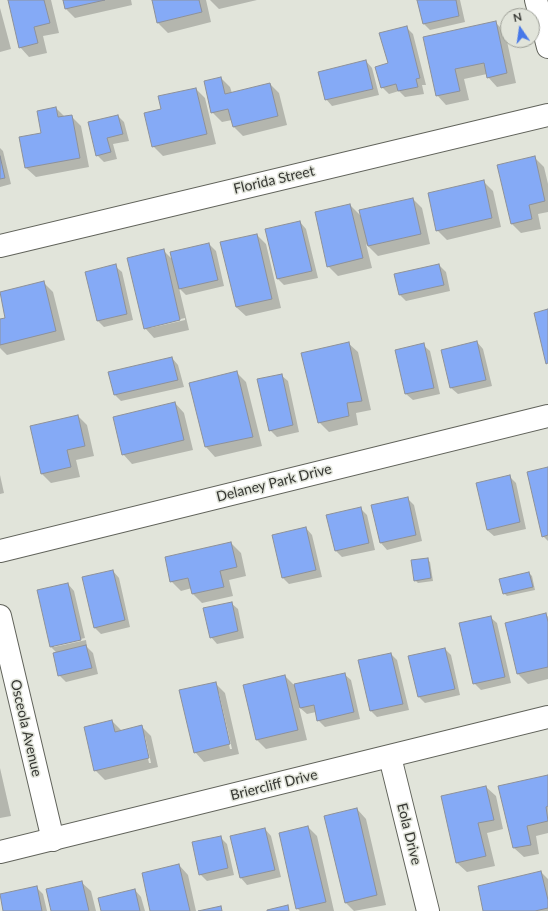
<!DOCTYPE html>
<style>
body{margin:0}
#map{position:relative;width:548px;height:911px;overflow:hidden;background:#e1e4da;font-family:Lato,sans-serif}
canvas{display:block}
.north{position:absolute;left:500px;top:8px;width:40px;height:40px;box-sizing:border-box;background:#e1e4da;border:1px solid #9d9f97;border-radius:50%;rotate:347deg;font-size:11px;font-weight:700;line-height:16px;text-align:center;color:#363733}
.north::after{content:'';display:block;margin:auto;width:14px;height:18px;background:#4678e9;clip-path:polygon(50% 0,100% 100%,50% 72%,0 100%)}
</style>
<div id="map">
<canvas width="548" height="911"></canvas>
<div class="north">N</div>
</div>
<script>
const ctx = document.querySelector('canvas').getContext('2d');
ctx.lineJoin = 'round';
function paint(path, color) {
  ctx.fillStyle = color;
  ctx.fill(path, 'evenodd');
}
function shape(rows) {
  const path = new Path2D();
  for (const r of rows) {
    path.moveTo(r[0], r[1]);
    for (let i = 2; i < r.length; i += 2) path.lineTo(r[i], r[i + 1]);
  }
  return path;
}
function stroke(path, color, width, dash) {
  ctx.strokeStyle = color;
  ctx.lineWidth = width;
  ctx.lineCap = dash ? 'butt' : 'round';
  ctx.setLineDash(dash || []);
  ctx.stroke(path);
}
function label(font, color, halo, rows, align = 'center') {
  ctx.font = font + ' Lato,sans-serif';
  ctx.lineWidth = 3;
  ctx.setLineDash([]);
  ctx.textBaseline = 'middle';
  ctx.strokeStyle = halo;
  ctx.fillStyle = color;
  for (const [text, x, y, turn = 0] of rows) {
    ctx.save();
    ctx.translate(x, y);
    ctx.rotate((+turn || 0) * Math.PI / 180);
    ctx.textAlign = isNaN(turn) ? turn : align;
    if (halo) ctx.strokeText(text, 0, 0);
    ctx.fillText(text, 0, 0);
    ctx.restore();
  }
}
paint(shape([
 [9,0,51,0,59,33,43,36,47,53,29,57,20,47],
 [64,0,131,0,132,5,75,18,66,9],
 [153,0,206,0,211,22,168,33,158,23],
 [210,0,257,0,219,9],
 [418,0,460,0,465,22,430,30,424,24],
 [0,8,11,49,0,52],
 [495,22,505,32,516,83,497,87,488,77,487,74,464,79,469,100,446,105,437,95,424,38],
 [406,27,413,34,426,85,422,85,424,94,405,97,399,91,389,94,382,87,389,64],
 [366,61,372,68,379,95,332,106,326,99],
 [221,78,230,87,232,93,270,84,279,93,287,125,243,136,233,126,232,120,222,122,212,112],
 [196,89,205,98,216,144,163,156,153,146,162,110],
 [56,108,65,117,71,116,81,126,89,167,36,177,26,168],
 [118,116,124,122,129,141,113,144,117,159,104,162,97,155],
 [0,148,3,151,11,184,0,187],
 [534,157,544,167,548,184,548,212,538,214,541,229,521,233,512,224],
 [483,181,493,191,501,227,447,240,437,230],
 [413,199,422,208,430,244,378,256,366,244,372,268,338,276,328,266,350,205,362,217],
 [300,222,306,229,318,278,284,285,278,279,267,230],
 [257,235,266,244,281,308,246,316,236,307],
 [209,244,216,251,224,286,186,295,179,288,189,330,154,338,145,328,163,250,173,260],
 [185,318,185,320,150,328,150,326],
 [439,265,446,272,450,291,406,301,400,295,395,275],
 [115,266,122,272,133,320,104,327,97,320],
 [43,282,53,292,65,340,7,355,0,348,0,320,7,319],
 [477,342,483,349,492,386,458,394,451,388,443,350],
 [348,343,358,352,371,410,356,413,358,425,329,432,319,422],
 [423,345,430,351,440,394,413,400,406,394,396,351],
 [172,358,178,365,184,387,121,401,115,395],
 [237,373,246,382,262,446,215,457,206,447,191,383],
 [281,375,288,381,299,432,277,437,270,430],
 [175,403,184,413,193,450,132,464,123,454],
 [78,416,87,425,94,456,76,460,80,477,51,483,42,474],
 [548,468,548,541,543,536],
 [0,475,4,493,0,494],
 [509,476,516,483,526,529,494,536,487,530],
 [407,498,414,505,422,541,387,550,381,543,372,506],
 [360,508,367,515,375,550,342,557,336,551],
 [306,528,312,535,322,577,289,584,283,578],
 [231,543,241,553,246,576,229,580,233,596,202,603,193,594,192,588,181,591,171,581],
 [427,559,430,562,433,581,418,583,415,580],
 [113,571,119,578,130,627,101,634,94,627],
 [529,573,532,576,535,590,507,596,504,593],
 [68,584,74,591,85,638,54,645,54,647,86,640,87,647,93,653,98,674,66,682,59,675,57,653,51,647],
 [231,603,238,609,244,638,217,644,211,637],
 [546,614,548,617,548,679,528,684,518,674,507,623],
 [490,617,497,623,511,683,481,690,474,683],
 [445,649,451,655,460,695,425,703,419,697,410,657],
 [391,654,397,660,409,710,377,717,371,711,359,661],
 [344,674,351,680,360,719,325,727,318,720,316,712,307,714,299,707,307,740,266,749,256,739,285,676,294,685],
 [215,683,225,693,239,754,204,762,195,752],
 [217,693,219,693,232,749,230,749],
 [112,721,122,731,141,726,151,736,158,767,105,780,95,770],
 [143,736,145,736,151,763,149,763],
 [0,768,11,816,0,818],
 [548,776,548,833,536,836,539,854,524,857,514,848],
 [486,787,496,796,503,829,487,833,495,866,467,872,457,863],
 [357,809,366,819,386,905,354,911,345,902],
 [308,827,317,836,334,911,300,911,297,908],
 [265,829,271,836,281,877,247,885,241,878,231,837],
 [220,837,227,844,234,875,207,881,200,874],
 [179,865,188,875,196,911,151,911],
 [541,872,548,879,548,911,485,911],
 [81,882,91,891,96,911,52,911],
 [36,887,43,894,47,911,4,911],
 [135,890,141,897,145,911,102,911]
]), '#0003');
const building = shape([
 [8,0,44,0,50,23,34,27,38,43,19,48,8,0],
 [63,0,105,0,65,9,63,0],
 [152,0,199,0,202,12,157,23,152,0],
 [417,0,456,0,459,16,423,24,417,0],
 [496,21,507,73,487,78,484,63,455,69,460,91,436,96,423,37,496,21],
 [407,26,420,78,416,79,418,87,398,91,396,84,381,88,375,67,388,63,379,33,407,26],
 [366,60,373,89,325,100,318,72,366,60],
 [221,77,225,94,270,83,278,116,233,127,228,109,211,113,204,81,221,77],
 [196,88,207,134,152,147,144,113,161,109,158,96,196,88],
 [56,107,58,117,72,115,80,158,25,168,19,137,41,133,37,111,56,107],
 [118,115,123,134,107,138,111,152,96,156,88,122,118,115],
 [0,156,5,178,0,179,0,156],
 [535,156,545,201,529,205,532,219,511,224,497,165,535,156],
 [484,180,492,218,436,231,428,193,484,180],
 [413,198,421,234,368,246,359,210,413,198],
 [350,204,363,258,327,267,315,212,350,204],
 [300,221,312,271,277,279,265,229,300,221],
 [257,234,272,299,236,307,220,242,257,234],
 [209,243,218,280,179,289,170,252,209,243],
 [164,249,180,320,144,329,127,258,164,249],
 [116,264,127,314,97,321,85,272,116,264],
 [439,264,444,285,399,295,394,274,439,264],
 [44,281,56,331,0,345,0,319,5,318,0,292,44,281],
 [548,309,548,363,546,364,534,313,548,309],
 [477,341,486,380,450,388,441,350,477,341],
 [349,342,362,401,347,403,349,416,318,423,301,353,349,342],
 [424,343,434,388,405,394,395,350,424,343],
 [172,357,178,380,114,395,108,372,172,357],
 [237,371,253,437,205,447,189,383,237,371],
 [282,374,293,425,269,431,257,379,282,374],
 [175,402,184,440,122,455,113,417,175,402],
 [78,415,85,446,67,450,71,467,41,474,30,426,78,415],
 [548,467,548,535,542,537,527,472,548,467],
 [510,475,520,522,487,530,476,483,510,475],
 [408,497,416,535,380,543,371,505,408,497],
 [361,507,369,543,335,551,326,515,361,507],
 [306,527,316,570,282,578,272,535,306,527],
 [231,542,237,567,220,571,224,587,192,594,188,578,170,582,165,557,231,542],
 [428,558,431,578,414,581,411,560,428,558],
 [113,570,125,620,94,628,82,577,113,570],
 [529,572,533,587,503,594,499,579,529,572],
 [68,583,81,640,50,647,37,590,68,583],
 [232,602,238,631,210,638,203,608,232,602],
 [546,613,548,622,548,667,517,674,505,623,546,613],
 [491,616,505,677,473,684,459,623,491,616],
 [86,645,92,668,58,676,53,653,86,645],
 [445,648,455,689,418,697,408,656,445,648],
 [391,653,403,704,370,711,358,660,391,653],
 [345,673,354,712,317,721,314,705,300,708,294,684,345,673],
 [285,675,298,730,256,740,243,685,285,675],
 [216,682,230,744,194,753,179,690,216,682],
 [112,720,115,732,142,725,149,758,94,771,84,727,112,720],
 [548,775,548,806,546,807,548,821,527,826,531,845,513,848,498,786,548,775],
 [486,786,494,820,478,823,486,856,456,863,441,796,486,786],
 [357,808,377,895,345,903,324,816,357,808],
 [308,826,326,902,296,909,279,833,308,826],
 [265,828,275,870,240,878,230,836,265,828],
 [221,836,228,868,199,875,192,842,221,836],
 [179,864,190,911,150,911,142,873,179,864],
 [541,871,548,900,548,908,535,911,483,911,478,886,541,871],
 [82,881,89,911,51,911,46,889,82,881],
 [37,886,42,911,3,911,0,894,37,886],
 [135,889,140,911,101,911,98,898,135,889],
 [288,905,289,911,267,911,267,910,288,905],
 [221,906,222,911,198,911,221,906]
]);
paint(building, '#85aaf6');
stroke(building, '#8d9199', 1);
const minor = shape([
 [0,246,548,115],
 [0,551,548,416],
 [0,616,53,840],
 [390,757,428,911]
]);
const tertiary = shape([
 [536,0,548,47],
 [0,852,548,717]
]);
stroke(minor, '#61635b', 24);
stroke(tertiary, '#61635b', 24);
stroke(minor, '#fff', 22);
stroke(tertiary, '#fff', 22);
label('14px', '#363733', '#e1e4da', [
 ["Florida Street",274,180,-13],
 ["Delaney Park Drive",274,483,-14],
 ["Osceola Avenue",26,728,77],
 ["Briercliff Drive",274,785,-14],
 ["Eola Drive",409,834,76]
]);
</script>
